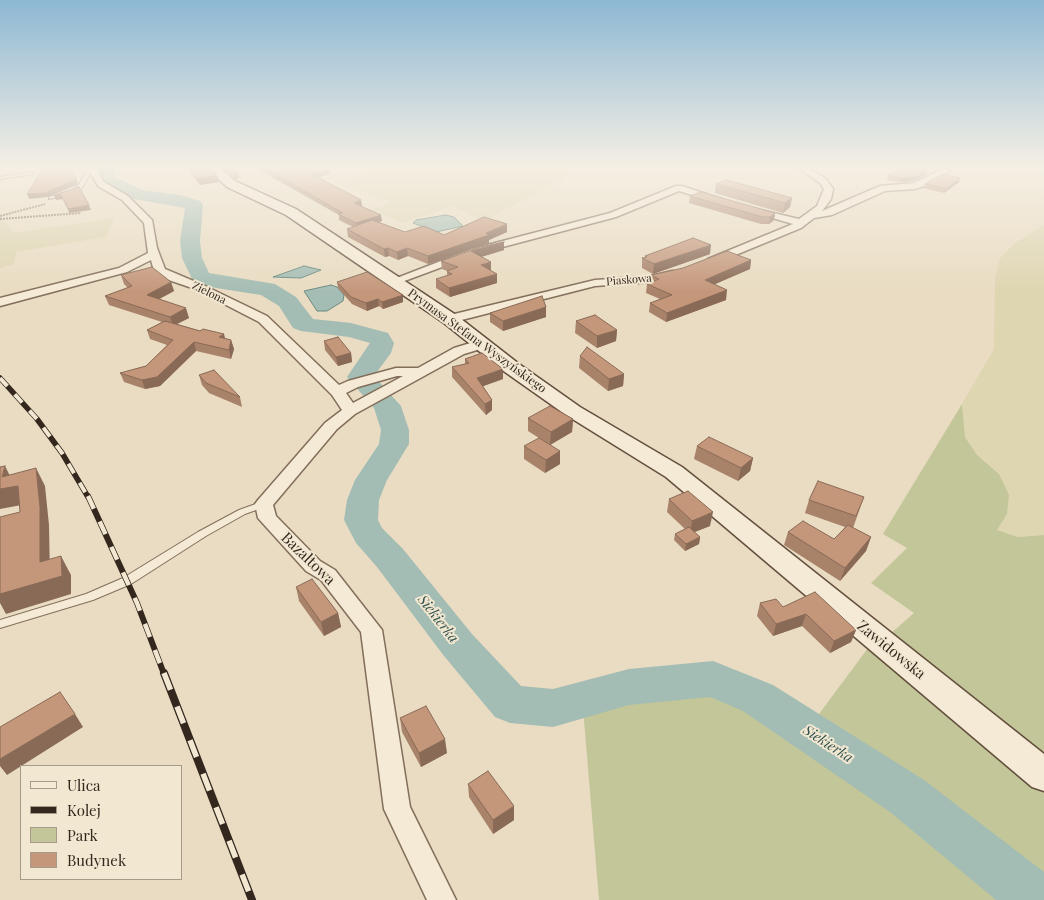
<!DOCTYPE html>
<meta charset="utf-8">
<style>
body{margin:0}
#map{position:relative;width:1044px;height:900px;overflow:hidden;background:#e9dcc2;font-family:"Playfair Display",serif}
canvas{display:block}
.legend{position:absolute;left:20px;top:765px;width:162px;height:115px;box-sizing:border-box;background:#f2e7d1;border:1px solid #a69a89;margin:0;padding:6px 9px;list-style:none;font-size:15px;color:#33271e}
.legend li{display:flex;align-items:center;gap:10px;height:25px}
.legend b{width:25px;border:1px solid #a69a89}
</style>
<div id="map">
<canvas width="1044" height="900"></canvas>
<ul class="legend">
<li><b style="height:6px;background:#f5ead5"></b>Ulica</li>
<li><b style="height:6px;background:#33271e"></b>Kolej</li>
<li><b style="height:14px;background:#c3c698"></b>Park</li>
<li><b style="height:14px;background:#c4977b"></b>Budynek</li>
</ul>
</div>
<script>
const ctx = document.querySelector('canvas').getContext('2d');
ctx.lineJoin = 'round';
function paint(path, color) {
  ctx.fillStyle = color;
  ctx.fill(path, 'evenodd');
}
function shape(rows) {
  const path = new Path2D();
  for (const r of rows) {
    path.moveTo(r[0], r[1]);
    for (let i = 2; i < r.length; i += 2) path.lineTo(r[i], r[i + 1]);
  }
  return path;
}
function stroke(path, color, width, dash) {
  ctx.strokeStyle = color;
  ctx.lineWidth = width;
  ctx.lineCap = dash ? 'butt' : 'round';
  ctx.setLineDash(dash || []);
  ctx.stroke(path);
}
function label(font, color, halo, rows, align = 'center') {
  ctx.font = font + ' "Playfair Display",serif';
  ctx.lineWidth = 4;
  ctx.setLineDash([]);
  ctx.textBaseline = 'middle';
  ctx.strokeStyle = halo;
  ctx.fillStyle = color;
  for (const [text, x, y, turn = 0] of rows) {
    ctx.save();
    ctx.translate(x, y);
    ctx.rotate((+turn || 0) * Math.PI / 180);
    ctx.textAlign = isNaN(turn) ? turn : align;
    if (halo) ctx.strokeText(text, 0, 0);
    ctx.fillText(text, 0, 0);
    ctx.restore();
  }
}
paint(shape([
 [371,167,611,167,575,168,562,180,484,221,453,206,403,223,372,210,391,202,333,182,375,169],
 [0,217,14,233,114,218,106,237,16,252,14,264,0,268],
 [1044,225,1044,535,1018,537,997,530,1007,514,999,474,977,455,965,437,962,404,994,349,995,279,1000,258,1015,243]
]), '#ded5b1');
paint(shape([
 [962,404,965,437,977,455,999,474,1009,495,1007,514,997,530,1018,537,1044,535,1044,756,889,635,914,613,871,583,907,548,883,534],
 [871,644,1044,788,1044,894,974,831,816,718],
 [685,688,718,690,769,717,887,799,1011,900,599,900,583,708,635,694]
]), '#c3c698');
const water = shape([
 [446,215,454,217,463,226,436,232,413,223,416,220,446,215],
 [304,266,321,270,301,278,273,277,304,266],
 [331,285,337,287,344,295,343,301,327,311,317,311,304,291,331,285]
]);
paint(water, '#a4bdb4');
stroke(water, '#6c8a81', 1);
paint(shape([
 [98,166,114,166,113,176,142,190,180,195,200,201,203,205,200,241,202,258,209,273,275,284,296,297,313,319,351,323,388,333,394,343,391,353,374,376,401,406,409,430,409,444,387,480,379,500,378,520,382,528,403,549,472,634,521,686,553,689,629,669,713,661,773,685,924,780,1044,872,1044,900,996,900,890,812,743,711,710,697,629,705,553,727,510,723,495,717,444,656,377,567,356,543,344,520,347,500,355,480,379,444,381,430,374,408,347,377,370,343,349,337,301,331,293,328,279,306,261,295,210,287,193,281,182,258,180,241,185,208,139,200,119,194,99,181,96,172,98,166]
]), '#a4bdb4');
const lane = shape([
 [94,166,98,167,91,172,82,188,75,193,49,199,49,197,71,191,78,186,87,170,94,166],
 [32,172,34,172,34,174,0,179,0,177,32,172],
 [264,501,269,504,267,506,245,514,206,536,131,584,93,600,0,628,0,620,86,594,123,578,198,532,239,510,264,501]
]);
const street = shape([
 [92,166,100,166,99,174,104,182,128,196,152,220,157,248,165,269,203,285,267,316,339,385,348,381,396,368,418,368,454,348,477,341,487,341,489,344,487,347,464,354,355,414,337,429,273,505,276,516,320,561,335,570,382,630,410,807,456,900,427,900,384,809,361,632,321,580,306,571,258,518,255,504,258,500,325,423,342,410,332,395,259,322,195,289,163,278,154,271,151,260,127,272,0,306,0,298,119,268,148,253,144,223,122,200,98,186,91,174,92,166],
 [397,376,403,376,353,403,346,393,358,387,397,376],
 [796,166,806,166,826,179,833,189,831,199,822,211,880,186,914,183,944,168,951,170,927,185,915,189,885,191,832,215,814,218,801,228,716,263,708,263,708,259,793,224,752,212,752,208,799,219,817,206,824,189,820,183,796,166],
 [676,186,682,186,724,200,719,203,679,191,616,217,480,253,399,283,395,284,389,281,472,249,610,213,676,186],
 [672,271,676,272,676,276,652,282,595,286,450,323,444,319,446,316,595,280,652,276,672,271]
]);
const secondary = shape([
 [205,166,218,166,235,181,296,209,456,315,519,364,580,407,682,467,1044,754,1044,791,1032,787,666,477,566,415,505,372,444,323,286,215,227,187,205,166]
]);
stroke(lane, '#826e5b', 2);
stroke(street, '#826e5b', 3);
stroke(secondary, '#644f3e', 3);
stroke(shape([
 [0,216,45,204],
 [0,219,81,213]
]), '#826e5b', 2, [2, 1]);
paint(lane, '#f5ead5');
paint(street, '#f5ead5');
paint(secondary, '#f5ead5');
const railFar2 = shape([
 [0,378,37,419,62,453,88,497]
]);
const railFar1 = shape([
 [88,496,137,603,164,674]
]);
const rail = shape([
 [164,673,252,900]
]);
stroke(railFar2, '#33271e', 5.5);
stroke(railFar1, '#33271e', 6);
stroke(rail, '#33271e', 8);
stroke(railFar2, '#f2e7d1', 4, [11]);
stroke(railFar1, '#f2e7d1', 4.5, [14]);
stroke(rail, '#f2e7d1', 5.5, [18]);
paint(shape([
 [187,166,208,166,219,182,200,185,188,170],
 [221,166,231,166,238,172,239,178,235,179],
 [252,166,334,166,330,168,330,174,318,177,361,200,362,206,361,206,382,221,378,222,405,232,444,235,507,232,489,240,489,243,428,264,408,256,398,260,389,256,385,257,348,237,347,229,353,227,339,220,339,215],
 [888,175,926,175,913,181,899,182,887,180],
 [959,182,944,193,923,188,925,184],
 [716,184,792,198,790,207,783,213,715,193],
 [690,196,775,213,774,220,769,224,761,224,689,203],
 [504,242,504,250,481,257,491,262,491,271,497,274,497,283,450,297,436,288,436,279,447,276,447,271,442,269,441,261],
 [710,254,653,274,642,268,642,258,645,258,645,256],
 [751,260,750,269,714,284,726,300,666,322,649,312,650,303,660,299,646,293,647,284,650,282,651,275],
 [121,275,171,282,174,291,159,299,189,318,177,324,231,340,234,349,231,359,196,351,160,386,145,389,124,382,120,373,146,366,167,345,150,339,147,330,162,322,109,305,105,296,128,288,124,284],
 [337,282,403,295,403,302,383,309,379,306,367,311,352,304,338,288],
 [490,313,546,317,503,331,490,322],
 [576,321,617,330,616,341,597,348,575,333],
 [324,341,351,353,352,362,338,366,325,350],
 [580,356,624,374,623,386,608,391,579,368],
 [465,359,503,379,483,386,492,400,492,410,486,415,452,377,452,367,465,364],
 [199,375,240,397,242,407,209,393,202,385],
 [528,418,573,419,572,432,550,445,528,431],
 [524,446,560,451,560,464,545,473,524,459],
 [697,446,753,458,750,471,738,481,694,459],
 [864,497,853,528,871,537,866,551,840,581,784,545,788,532,834,539,845,527,805,513,809,500],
 [669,499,710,526,694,532,700,537,699,544,685,551,674,540,675,534,685,529,667,512],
 [296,587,338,613,341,627,324,636,299,601],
 [760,603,783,607,856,630,851,642,830,653,802,626,773,636,757,616],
 [400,718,447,753,421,767,402,732],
 [468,784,514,820,493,834,469,797]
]), '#a9826a');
paint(shape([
 [325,166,334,166,330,168,330,174,312,179,311,174],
 [928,170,926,175,913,181,899,182,900,178],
 [234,172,238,172,239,178,235,179],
 [217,175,219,182,200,185,198,179],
 [76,178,78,183,77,185,47,197,29,199,27,194],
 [960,178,959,182,944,193,946,189],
 [54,195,61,195,63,199,56,200],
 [792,198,790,207,783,213,785,203],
 [361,200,362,206,354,208,354,203],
 [89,205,91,210,69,213,68,209],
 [775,213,774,220,769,224,770,217],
 [381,215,382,221,357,229,356,223],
 [507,224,507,232,489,240,489,243,428,264,428,256,486,233],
 [504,242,504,250,471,260,471,251],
 [711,245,710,254,653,274,654,264],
 [388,248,389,256,385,257,384,249],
 [407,248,408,256,398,260,397,252],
 [751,260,750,269,704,289,705,280],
 [491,262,491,271,481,274,481,265],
 [497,274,497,283,450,297,449,288],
 [171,282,174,291,150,304,147,295],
 [727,290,726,300,666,322,667,313],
 [403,295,403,302,383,309,382,302],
 [378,299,379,306,367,311,366,303],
 [546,307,546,317,503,331,503,321],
 [186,308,189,318,173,326,170,317],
 [617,330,616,341,597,348,597,336],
 [224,334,226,342,219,337],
 [231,340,234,349,231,359,229,350],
 [194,342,196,351,160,386,145,389,142,380],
 [351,353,352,362,338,366,336,357],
 [503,369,503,379,478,388,477,378],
 [624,374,623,386,608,391,609,379],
 [492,400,492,410,486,415,485,404],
 [573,419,572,432,550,445,551,432],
 [560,451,560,464,545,473,546,460],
 [753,458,750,471,738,481,741,468],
 [5,466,14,484,18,486,27,504,0,509,0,489,2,477],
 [36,468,45,486,49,525,50,579,61,556,71,575,71,594,6,614,0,603,0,594,40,562],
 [713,512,710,526,690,534,692,521],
 [700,537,699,544,685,551,686,544],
 [871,537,866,551,840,581,845,568],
 [338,613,341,627,324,636,321,622],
 [806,614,802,626,773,636,776,624],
 [856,630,851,642,830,653,834,641],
 [75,714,83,727,7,775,0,766,0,759],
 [445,739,447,753,421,767,419,753],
 [514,806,514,820,493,834,493,820]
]), '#896a56');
const building = shape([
 [45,166,67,166,76,178,75,180,45,193,27,194,45,166],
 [188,166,208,166,217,175,198,179,188,166],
 [227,166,231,166,238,172,234,172,227,166],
 [260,166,325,166,325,167,330,169,311,174,361,200,354,203,381,215,356,223,338,214,343,213,260,166],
 [905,166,909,166,928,170,915,177,900,178,888,175,905,166],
 [943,174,960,178,946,189,925,184,943,174],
 [727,180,792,198,785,203,716,184,727,180],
 [79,187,89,205,68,209,61,195,54,195,79,187],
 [701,192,775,213,770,217,762,217,690,196,701,192],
 [484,217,507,224,486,233,489,235,428,256,407,248,397,252,388,248,384,249,347,229,372,220,405,232,424,226,444,235,484,217],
 [693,238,711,245,654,264,642,258,647,257,645,256,693,238],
 [504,242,471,251,491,262,481,265,497,274,449,288,436,279,452,274,447,271,458,267,441,261,480,247,504,242],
 [727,251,751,260,705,280,727,290,667,313,650,303,672,295,647,284,659,279,651,275,683,268,727,251],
 [152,267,171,282,147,295,186,308,170,317,105,296,132,286,121,275,152,267],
 [367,272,403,295,382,302,378,299,366,303,351,297,337,282,367,272],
 [542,296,546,307,503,321,490,313,542,296],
 [595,315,617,330,597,336,576,321,595,315],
 [165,321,200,331,203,329,224,334,219,337,231,340,229,350,194,342,157,377,142,380,120,373,146,366,173,340,147,330,165,321],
 [338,337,351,353,336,357,324,341,338,337],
 [587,347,624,374,609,379,580,356,587,347],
 [482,353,503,369,477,378,492,400,485,404,452,367,469,363,465,359,482,353],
 [214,370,240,397,206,383,199,375,214,370],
 [550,406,573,419,551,432,528,418,550,406],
 [709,437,753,458,741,468,697,446,709,437],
 [539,438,560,451,546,460,524,446,539,438],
 [5,466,2,477,36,468,40,507,40,562,61,556,62,576,0,594,0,517,20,512,18,486,0,489,0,467,5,466],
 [818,481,864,497,856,516,809,500,818,481],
 [688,491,713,512,692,521,669,499,688,491],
 [803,521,834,539,848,525,871,537,845,568,788,532,803,521],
 [689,527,700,537,686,544,675,534,689,527],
 [312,579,338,613,321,622,296,587,312,579],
 [815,592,856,630,834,641,806,614,776,624,760,603,776,599,783,607,815,592],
 [60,692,75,714,0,759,0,727,60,692],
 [426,706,445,739,419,753,400,718,426,706],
 [488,771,514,806,493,820,468,784,488,771]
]);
paint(building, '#c4977b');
stroke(building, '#896a56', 1);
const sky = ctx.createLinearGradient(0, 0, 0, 292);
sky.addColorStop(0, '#8db8d3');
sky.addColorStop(0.57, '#f5efe4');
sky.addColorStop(1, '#f5efe400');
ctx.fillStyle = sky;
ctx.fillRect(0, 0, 1044, 292);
label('11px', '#33271e', '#f2e7d1', [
 ["Piaskowa",629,280,-5],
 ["Zielona",209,293,26]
]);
label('12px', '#33271e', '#f2e7d1', [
 ["Prymasa Stefana Wyszyńskiego",477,341,36]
]);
label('italic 14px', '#2e514e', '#f2e7d1', [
 ["Siekierka",438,619,52],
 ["Siekierka",828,744,33]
]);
label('15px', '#33271e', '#f2e7d1', [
 ["Bazaltowa",308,559,44],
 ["Zawidowska",891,650,39]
]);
</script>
